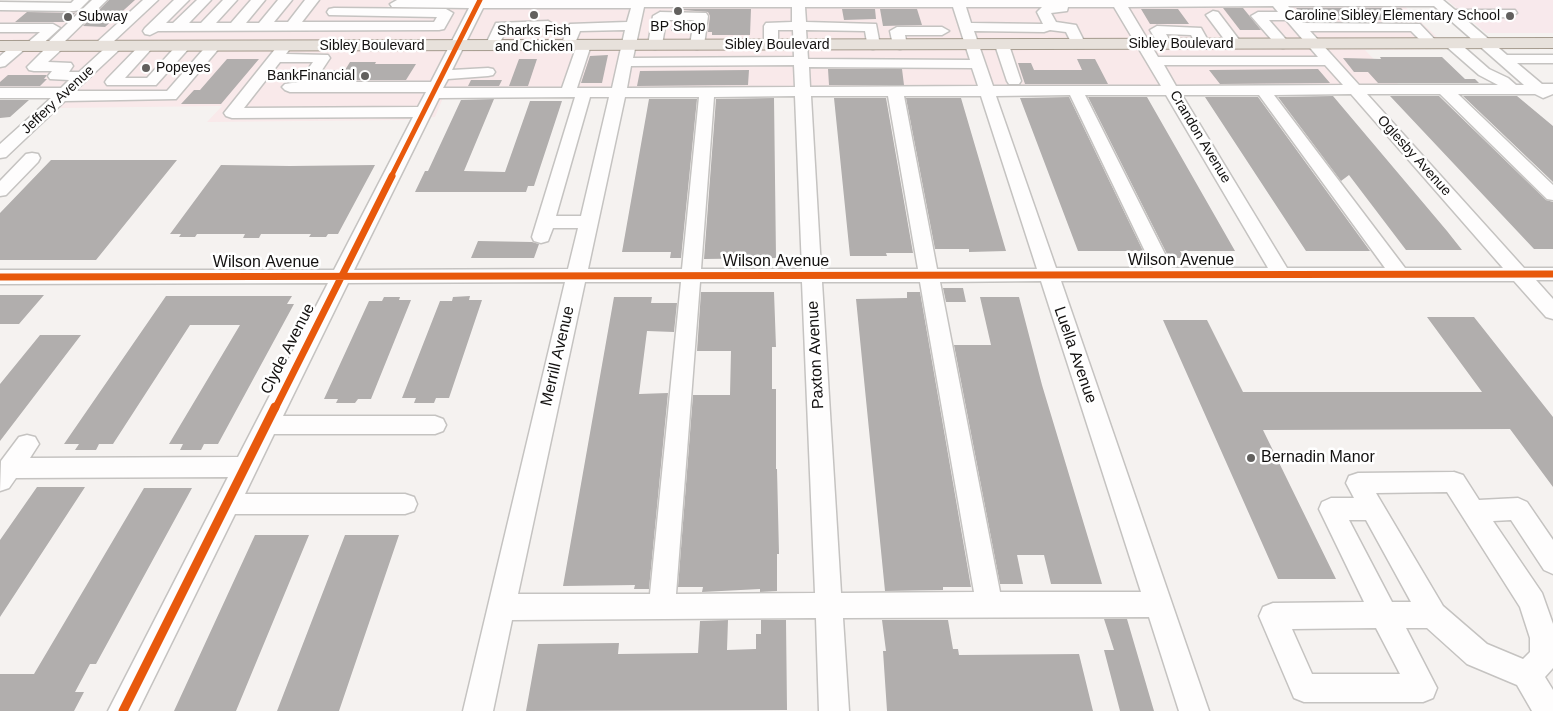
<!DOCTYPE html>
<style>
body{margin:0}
canvas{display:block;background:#f5f2f0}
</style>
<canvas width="1553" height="711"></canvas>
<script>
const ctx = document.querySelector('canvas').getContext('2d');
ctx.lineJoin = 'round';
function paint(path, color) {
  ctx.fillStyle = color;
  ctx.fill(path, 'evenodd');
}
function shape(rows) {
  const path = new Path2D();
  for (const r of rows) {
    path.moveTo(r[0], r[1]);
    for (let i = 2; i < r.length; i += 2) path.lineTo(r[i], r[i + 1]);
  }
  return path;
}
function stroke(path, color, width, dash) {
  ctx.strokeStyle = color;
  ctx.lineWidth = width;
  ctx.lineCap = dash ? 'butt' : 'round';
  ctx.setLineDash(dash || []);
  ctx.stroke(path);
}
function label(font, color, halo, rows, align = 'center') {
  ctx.font = font + ' Arial,sans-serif';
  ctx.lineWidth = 5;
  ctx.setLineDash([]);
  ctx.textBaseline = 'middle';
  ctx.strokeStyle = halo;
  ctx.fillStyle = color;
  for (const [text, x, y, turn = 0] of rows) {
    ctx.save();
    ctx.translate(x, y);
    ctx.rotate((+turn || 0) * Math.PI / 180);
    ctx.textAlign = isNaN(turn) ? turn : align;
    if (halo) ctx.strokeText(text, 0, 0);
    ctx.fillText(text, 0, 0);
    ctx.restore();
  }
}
paint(shape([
 [83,0,392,0,388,7,1403,5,1436,36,1445,49,1365,50,1401,87,634,87,609,96,443,98,435,117,403,120,207,122,222,106,59,108,76,92,0,91,0,10,70,10]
]), '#f9e9ea');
paint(shape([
 [1447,0,1553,0,1553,33,1486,33]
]), '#f8e9ec');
paint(shape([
 [109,0,135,0,105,27,83,26],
 [1223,8,1243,8,1261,30,1240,30],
 [1296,8,1401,8,1413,20,1307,20],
 [670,9,751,9,750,35,712,35,712,32,708,32,710,16,708,12],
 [842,9,875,9,876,19,844,20],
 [880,9,917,9,922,25,883,26],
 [1141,9,1178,9,1189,24,1150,24],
 [27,12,74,13,76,12,67,22,15,22],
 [673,22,692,22,690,31,671,31],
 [608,55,602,83,581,83,590,56],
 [1380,57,1442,57,1465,79,1475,79,1479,83,1378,83,1368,72,1354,72,1343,58,1381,59],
 [227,59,259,59,221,104,181,104,194,90,200,90],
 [519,59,537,59,528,86,509,86],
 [1077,59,1095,59,1108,84,1025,84,1018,63,1031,63,1034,70,1082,70],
 [350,62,376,62,375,64,416,64,406,80,320,80,327,70,345,70],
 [828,69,902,69,904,85,829,85],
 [1318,69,1330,83,1220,84,1209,70],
 [749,70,748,85,637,86,640,71],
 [8,75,47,75,44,79,47,79,40,86,0,86,0,82],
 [471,80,502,80,499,86,468,86],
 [1333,96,1447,231,1462,250,1406,250,1349,175,1341,181,1278,97],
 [1390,96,1439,96,1546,200,1553,202,1553,249,1534,249],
 [1463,96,1517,96,1553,126,1553,182],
 [1069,97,1143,251,1078,251,1020,98],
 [1088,97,1147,97,1235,251,1180,251,1184,258,1169,258],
 [1205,97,1258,97,1370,251,1306,251],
 [774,98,776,258,704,259,716,99],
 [834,98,886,98,913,253,886,253,887,256,850,256],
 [906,98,961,98,1006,251,969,252,969,249,935,249],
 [494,99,464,171,505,172,530,101,562,101,534,186,528,186,526,192,415,192,425,171,428,171,461,100],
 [649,99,697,99,681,258,670,258,671,252,622,252],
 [0,100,29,100,10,117,0,118],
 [51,160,177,160,96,260,0,260,0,213],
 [221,165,290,166,375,165,338,234,328,234,326,237,309,237,311,234,261,234,259,238,243,238,245,234,197,234,195,237,179,237,181,234,170,234],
 [478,241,532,242,539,244,534,258,471,258],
 [943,288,963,288,966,302,946,302],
 [701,292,774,292,776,347,772,347,772,389,776,389,776,469,777,469,779,554,777,554,777,591,760,592,760,589,702,592,703,587,678,587,693,395,730,395,731,351,697,351],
 [907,292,920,292,971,587,943,587,943,590,885,591,856,299,907,298],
 [0,295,44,295,19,324,0,324],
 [166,296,292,296,287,304,294,304,218,444,204,444,201,450,180,450,183,444,169,444,240,325,190,325,113,444,99,444,96,450,75,450,79,444,64,444],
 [470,296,469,300,482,300,449,398,436,398,434,403,414,403,416,398,402,398,440,301,452,301,453,297],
 [384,297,400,297,399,300,411,300,371,399,358,399,355,403,336,403,338,399,324,399,369,301,382,301],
 [614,297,652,297,651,303,677,303,674,332,647,331,639,394,668,393,649,589,634,589,635,585,563,586],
 [980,297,1019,297,1042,385,1102,584,1051,584,1044,555,1017,555,1023,584,1000,584,954,345,991,345],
 [1427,317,1474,317,1553,417,1553,487,1510,429,1263,430,1336,579,1278,579,1163,320,1207,320,1243,392,1482,392],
 [40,335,81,335,0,441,0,384],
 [37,487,85,487,0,617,0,540],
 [144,488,192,488,96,664,90,664,75,692,84,692,74,711,0,711,0,674,34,674],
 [255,535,309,535,236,711,174,711],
 [345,535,399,535,339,711,277,711],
 [1104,619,1127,619,1154,711,1120,711,1104,650,1114,650],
 [728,620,727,650,756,649,756,634,761,634,761,620,786,620,787,710,526,711,538,644,619,643,618,654,698,653,700,621],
 [882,620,948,620,953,649,958,649,959,655,1079,654,1093,711,887,711,883,651,886,651]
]), '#b1aead');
const minor = shape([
 [74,0,89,0,79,10,74,11,0,10,0,2,71,3,74,0],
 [92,0,107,0,62,44,64,46,62,49,48,62,71,63,73,66,69,72,79,72,103,50,96,49,94,46,96,43,143,0,158,0,113,42,120,43,122,46,120,49,75,91,167,91,209,43,219,43,221,46,176,99,65,101,6,157,0,158,0,144,51,98,0,98,0,88,61,88,69,80,50,79,48,76,52,71,34,71,29,70,27,67,46,48,45,46,47,43,92,0],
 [174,0,189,0,166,23,173,23,197,0,211,0,189,23,201,23,223,0,237,0,216,23,231,23,251,0,265,0,246,23,259,23,278,0,292,0,274,22,288,22,305,0,319,0,302,22,434,22,437,17,329,15,327,12,329,9,334,8,446,9,453,13,444,29,439,30,158,31,150,35,145,34,143,31,145,28,174,0],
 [397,0,1443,0,1455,10,1515,10,1517,13,1510,17,1464,18,1507,55,1553,55,1553,63,1517,63,1542,84,1553,84,1553,94,1543,98,1535,94,1458,94,1553,185,1553,200,1547,199,1440,94,1367,94,1524,268,1553,268,1553,280,1536,280,1553,299,1553,319,1546,317,1514,281,1061,281,1209,711,1179,711,1149,617,843,618,849,711,819,711,816,618,512,620,493,711,463,711,565,282,348,283,283,416,435,416,443,419,446,425,443,431,435,434,274,434,245,494,405,494,414,497,417,504,414,511,405,514,235,514,138,711,108,711,228,477,16,478,9,488,0,491,1,461,19,437,27,435,35,437,39,444,30,458,238,457,328,283,0,284,0,270,334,270,413,117,232,118,226,116,224,113,280,43,285,42,290,43,292,46,286,54,328,55,330,58,314,82,431,82,469,8,392,7,390,4,397,0],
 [1273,6,1278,12,1258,12,1251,16,1278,47,1283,48,1288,47,1290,44,1269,20,1286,20,1318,57,1158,57,1128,7,1273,6],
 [1288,6,1434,6,1524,85,1516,85,1508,78,1489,69,1457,41,1452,40,1447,41,1445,44,1447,47,1479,75,1498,85,1359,85,1310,31,1411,31,1427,47,1437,47,1439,44,1420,24,1303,23,1288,6],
 [644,7,792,7,792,22,766,23,764,26,764,45,766,48,771,49,776,48,778,45,778,30,793,30,794,57,633,58,644,7],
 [805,7,953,7,970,60,808,59,806,30,865,31,868,48,873,49,878,48,880,45,876,24,806,22,805,7],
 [966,7,1042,7,1037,12,1043,24,971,23,966,7],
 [1068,7,1114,7,1161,86,993,86,974,31,1044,32,1050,30,1066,32,1074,48,1084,48,1086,45,1076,25,1056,22,1051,13,1067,11,1068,7],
 [483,8,631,8,627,22,570,24,561,45,563,48,568,49,573,48,580,31,625,30,612,88,577,88,591,45,589,42,584,41,579,42,577,45,562,88,443,88,448,79,488,76,493,75,495,72,493,69,488,68,452,70,483,8],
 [280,62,313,62,299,82,285,84,282,87,285,90,290,92,426,92,418,107,244,108,280,62],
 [794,65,795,87,627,88,631,66,794,65],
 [1164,65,1325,65,1343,85,1176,86,1164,65],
 [809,67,972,68,978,86,810,87,809,67],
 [1351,94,1503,268,1405,268,1274,95,1351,94],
 [1070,95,1153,268,1056,268,996,96,1070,95],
 [1085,95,1166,95,1268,268,1172,268,1085,95],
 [1182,95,1259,95,1385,268,1287,268,1182,95],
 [795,96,802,269,701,269,714,97,795,96],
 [811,96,888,96,918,269,821,269,811,96],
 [904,96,981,96,1037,269,937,269,904,96],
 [575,97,532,237,534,241,541,243,548,241,553,228,578,228,568,269,354,270,439,98,575,97],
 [590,97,609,97,581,216,556,216,590,97],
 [625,97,699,97,682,269,588,269,625,97],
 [1041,281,1141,592,1000,592,940,282,1041,281],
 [585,282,681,282,650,594,518,594,585,282],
 [700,282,802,282,815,593,676,594,700,282],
 [822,282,920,282,974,592,841,593,822,282],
 [1213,11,1218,12,1240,41,1242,44,1240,47,1230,47,1206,15,1213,11],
 [660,12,706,13,708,16,704,45,702,48,697,49,692,48,690,45,694,20,666,20,662,45,660,48,655,49,650,48,648,45,653,16,660,12],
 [548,21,555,25,553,28,506,30,497,49,487,49,485,46,496,23,548,21],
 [0,24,53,24,60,28,37,49,32,50,26,48,5,66,0,67,0,56,15,43,20,42,26,44,40,32,0,32,0,24],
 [1157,26,1201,28,1210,44,1208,47,1203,48,1198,47,1191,35,1166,34,1172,44,1170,47,1160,47,1150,30,1157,26],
 [897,27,942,27,949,31,942,35,905,35,907,45,905,48,900,49,895,48,893,45,890,31,897,27],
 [1002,41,1007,42,1009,45,1021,81,1019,84,1009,84,1007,81,995,45,997,42,1002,41],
 [147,42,152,43,154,46,125,78,147,78,179,43,189,43,191,46,156,85,107,85,105,82,107,79,142,43,147,42],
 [32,153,38,154,40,158,38,162,6,195,0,196,0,181,26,154,32,153],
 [1454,472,1463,475,1479,500,1518,498,1527,502,1553,540,1553,574,1544,570,1511,520,1493,521,1542,593,1553,624,1553,668,1545,677,1553,690,1553,711,1532,711,1517,685,1467,664,1427,628,1406,628,1437,688,1433,698,1423,702,1304,702,1294,698,1259,616,1263,607,1273,603,1364,602,1319,509,1322,502,1331,498,1354,498,1346,483,1349,476,1358,473,1454,472],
 [1447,492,1520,607,1530,638,1530,652,1523,659,1487,644,1443,606,1376,493,1447,492],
 [1349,520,1366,520,1411,602,1392,602,1349,520],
 [1376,628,1400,674,1312,674,1292,629,1376,628]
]);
const major = shape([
 [1553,38,1553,48,0,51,0,41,1553,38]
]);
stroke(minor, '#c5c3c1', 3);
stroke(major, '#a59b8e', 2);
paint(minor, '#fefdfd');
paint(major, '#e7e1db');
stroke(shape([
 [391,177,480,0]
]), '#e8590c', 5);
stroke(shape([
 [0,277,1553,274],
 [275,409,392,176]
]), '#e8590c', 7);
stroke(shape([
 [123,711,275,407]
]), '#e8590c', 9);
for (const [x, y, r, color] of [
 [678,11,5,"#62605e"],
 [534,15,5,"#62605e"],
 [1510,16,5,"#62605e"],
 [68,17,5,"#62605e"],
 [146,68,5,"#62605e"],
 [365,76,5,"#62605e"],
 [1251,458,5,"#62605e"]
]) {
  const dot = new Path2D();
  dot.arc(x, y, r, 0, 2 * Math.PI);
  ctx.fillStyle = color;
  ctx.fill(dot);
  stroke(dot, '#fff', 2);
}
label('14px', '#131110', '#fff', [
 ["Caroline Sibley Elementary School",1500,16],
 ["Subway",78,17,"left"],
 ["BP Shop",678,27,"center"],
 ["Sharks Fish",534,31,"center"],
 ["and Chicken",534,47,"center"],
 ["Popeyes",156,68,"left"],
 ["BankFinancial",355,76]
], 'right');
label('14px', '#131110', '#fff', [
 ["Sibley Boulevard",1181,44],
 ["Sibley Boulevard",777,45],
 ["Sibley Boulevard",372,46],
 ["Jeffery Avenue",58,100,-43],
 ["Crandon Avenue",1200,137,59],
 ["Oglesby Avenue",1414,156,48]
]);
label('16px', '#131110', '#fff', [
 ["Wilson Avenue",1181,261],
 ["Wilson Avenue",776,262],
 ["Wilson Avenue",266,263],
 ["Clyde Avenue",288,349,-63],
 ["Paxton Avenue",816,355,-93],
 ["Luella Avenue",1075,355,71],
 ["Merrill Avenue",558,356,-77]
]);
label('16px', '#131110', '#fff', [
 ["Bernadin Manor",1261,458]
], 'left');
</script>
